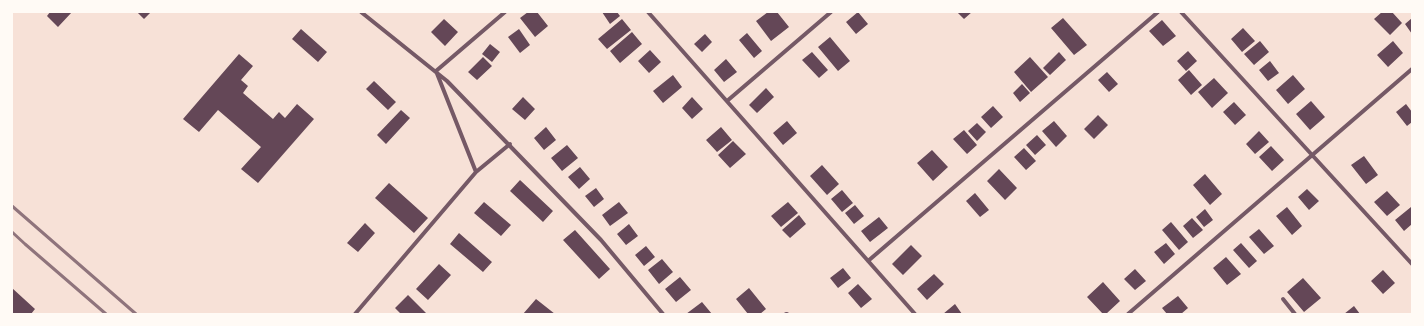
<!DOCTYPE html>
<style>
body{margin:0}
#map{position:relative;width:1424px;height:326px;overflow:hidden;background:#f7e1d7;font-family:Lato,sans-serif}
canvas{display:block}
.frame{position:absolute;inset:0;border:13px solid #fffaf5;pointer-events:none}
</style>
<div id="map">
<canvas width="1424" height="326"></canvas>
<div class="frame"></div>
</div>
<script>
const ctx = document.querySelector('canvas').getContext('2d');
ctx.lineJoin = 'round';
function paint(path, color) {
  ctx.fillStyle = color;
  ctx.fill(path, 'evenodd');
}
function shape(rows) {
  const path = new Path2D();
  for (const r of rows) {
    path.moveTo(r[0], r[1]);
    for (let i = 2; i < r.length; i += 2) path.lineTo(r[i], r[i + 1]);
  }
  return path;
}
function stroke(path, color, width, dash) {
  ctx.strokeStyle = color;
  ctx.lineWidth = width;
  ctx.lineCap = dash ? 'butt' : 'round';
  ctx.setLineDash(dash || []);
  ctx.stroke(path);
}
paint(shape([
 [50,12,72,12,58,27,47,16],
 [137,12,151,12,144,19],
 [528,12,537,12,548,26,535,37,520,18],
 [602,12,617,12,620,16,610,24],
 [768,12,777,12,789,27,771,41,756,21],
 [858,12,868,24,856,34,846,22],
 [957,12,972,12,964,19],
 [1382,12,1392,12,1402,23,1390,35,1374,19],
 [1063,18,1087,45,1074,55,1051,28],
 [1412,18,1412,34,1405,24],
 [444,19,458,32,445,46,431,32],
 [622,19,631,30,607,49,598,39],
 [1162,20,1176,36,1163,46,1149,31],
 [1243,28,1255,41,1242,52,1231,39],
 [301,29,327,52,318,62,292,39],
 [519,29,530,45,520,53,508,37],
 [632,32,642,44,620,63,610,51],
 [747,33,762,51,754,58,739,40],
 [705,34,712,42,702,52,694,44],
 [830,37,850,61,838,71,818,47],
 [1260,41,1269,52,1254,65,1244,54],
 [1393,41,1403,53,1388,67,1377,55],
 [490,44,500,52,492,62,482,54],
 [650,50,661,62,649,73,638,61],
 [1188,51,1197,61,1186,71,1177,61],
 [812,52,828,70,819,78,802,60],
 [1059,52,1066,60,1050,75,1043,68],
 [239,54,253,66,241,80,248,86,243,93,273,119,279,112,285,118,297,104,314,119,258,183,241,169,261,147,218,110,199,132,183,119],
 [483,57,492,66,477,80,468,72],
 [1030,57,1048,77,1031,92,1014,72],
 [726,59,737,72,724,82,714,70],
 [1270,61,1279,73,1268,81,1259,70],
 [1189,70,1202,85,1191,95,1178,80],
 [1107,72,1118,84,1109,92,1098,80],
 [673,75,682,87,663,103,653,91],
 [1293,75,1305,89,1288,104,1276,90],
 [1214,78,1228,93,1212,108,1198,92],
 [374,81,396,102,388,110,366,89],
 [1022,84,1030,93,1020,102,1013,93],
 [766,88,774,97,757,113,749,105],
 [523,97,535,109,525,120,512,109],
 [692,97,703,109,692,119,682,108],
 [1311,101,1325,117,1310,130,1296,114],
 [1234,102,1246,115,1235,125,1223,112],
 [1406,104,1412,112,1412,122,1407,126,1396,112],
 [993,106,1003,117,991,128,981,117],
 [401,110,410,118,386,144,377,135],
 [1098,115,1108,125,1094,139,1084,129],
 [787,121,797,133,783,145,773,133],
 [1054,121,1067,136,1056,147,1042,131],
 [977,123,986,132,977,141,968,131],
 [546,127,556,140,544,150,534,138],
 [721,127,732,140,717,152,706,140],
 [964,130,977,145,967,154,953,139],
 [1259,131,1269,142,1255,154,1246,144],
 [1037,135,1046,145,1035,155,1026,145],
 [733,141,746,154,730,168,718,155],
 [567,145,578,158,562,171,551,158],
 [1271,146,1284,160,1272,171,1259,157],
 [1024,148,1036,161,1026,170,1014,157],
 [932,150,948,167,933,181,917,163],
 [1364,156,1378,175,1366,184,1351,165],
 [822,165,839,184,827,195,810,176],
 [580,167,590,179,579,189,568,177],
 [999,169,1017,188,1005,200,987,181],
 [1205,174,1222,194,1210,205,1193,185],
 [520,180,553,211,543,222,510,191],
 [389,183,428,218,414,233,375,198],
 [596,188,604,199,594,207,585,196],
 [1307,189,1319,201,1309,210,1298,197],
 [842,190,853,203,842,212,831,199],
 [1387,191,1400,205,1387,216,1374,202],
 [975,193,989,210,980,217,966,201],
 [484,202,511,225,501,236,474,213],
 [619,202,628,213,610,226,602,215],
 [788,202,798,213,781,227,771,216],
 [855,205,864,216,854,224,845,213],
 [1287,207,1302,226,1292,235,1276,216],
 [1411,207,1412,209,1412,224,1404,231,1395,220],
 [1205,209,1213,220,1204,227,1196,217],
 [799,215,806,224,790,238,782,230],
 [879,217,888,228,870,242,861,231],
 [1192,218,1203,230,1193,238,1183,226],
 [1171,222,1188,242,1179,250,1162,230],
 [365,223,375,233,358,252,347,243],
 [629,224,638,236,626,245,617,234],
 [1259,229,1274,246,1264,254,1249,237],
 [575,230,610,269,599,279,563,240],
 [459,233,492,262,483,272,450,244],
 [1166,243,1175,254,1164,264,1154,252],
 [1241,243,1257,261,1249,268,1233,250],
 [911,245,922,256,903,275,892,264],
 [646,246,655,257,644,266,635,255],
 [1226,257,1241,274,1227,285,1213,268],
 [662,259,673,272,659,284,648,270],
 [439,264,451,275,428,300,416,289],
 [843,268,851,278,838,288,830,278],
 [1135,269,1146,281,1135,290,1124,279],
 [1383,270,1395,283,1383,294,1371,281],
 [934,274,944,284,927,300,917,289],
 [680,277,691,290,676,302,665,289],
 [1303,278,1321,298,1304,312,1287,292],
 [1103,282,1120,301,1106,314,1103,314,1087,297],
 [858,284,872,299,861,308,848,293],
 [12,288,35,309,31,314,12,314],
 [749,288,766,309,760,314,748,314,736,299],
 [408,295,427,314,401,314,395,308],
 [1178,296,1188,308,1181,314,1167,314,1162,308],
 [536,299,555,314,523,314],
 [702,302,712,314,686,314],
 [955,304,962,314,943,314],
 [1354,306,1360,314,1344,314]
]), '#644757');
stroke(shape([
 [361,12,447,81,601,240,663,314],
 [648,12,915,314],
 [1181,12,1412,264],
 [727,101,831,12],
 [476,172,510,144],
 [868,261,1158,12],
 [1283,299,1295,314],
 [355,314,476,172,436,71,505,12],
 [786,314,787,314],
 [1128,314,1412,69]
]), '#755966', 4);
stroke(shape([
 [12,206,136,314],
 [12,232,25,244,106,314]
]), '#8f747c', 3);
</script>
